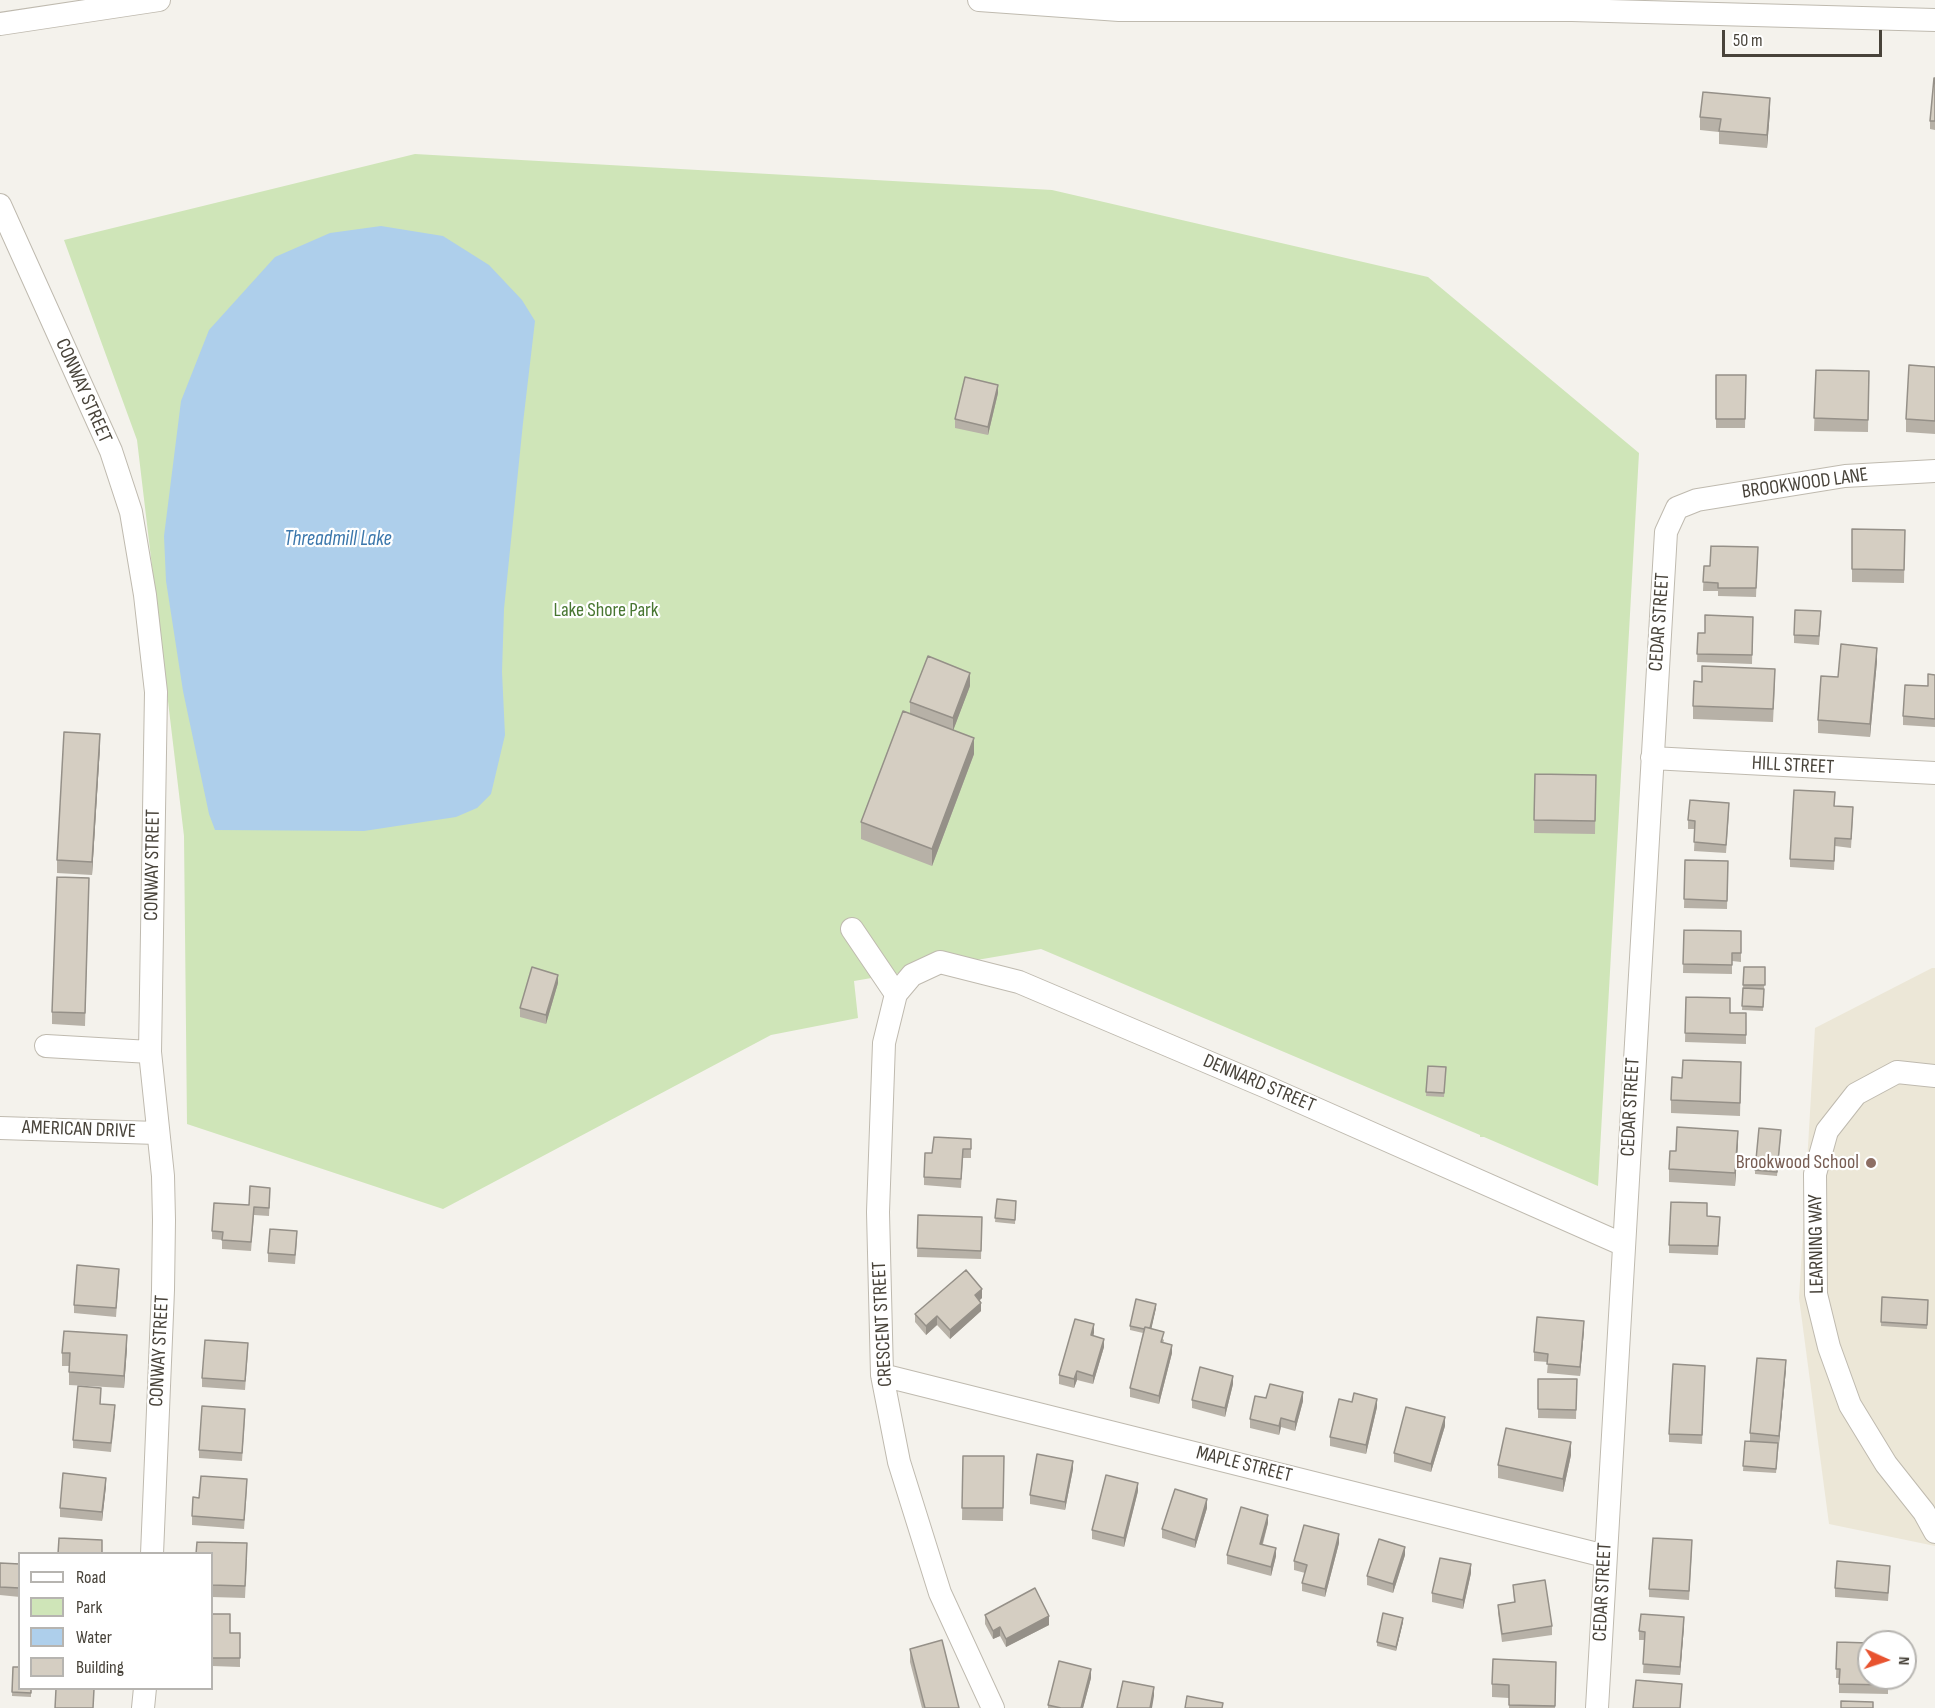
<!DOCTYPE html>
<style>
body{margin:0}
#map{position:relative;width:1935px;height:1708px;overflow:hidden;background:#f4f2ec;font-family:"Sofia Sans Condensed",sans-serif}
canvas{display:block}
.legend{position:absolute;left:18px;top:1552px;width:195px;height:138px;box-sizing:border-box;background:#fff;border:2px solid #b6b4b0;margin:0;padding:8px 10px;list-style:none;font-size:18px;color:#48433a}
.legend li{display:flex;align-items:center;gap:12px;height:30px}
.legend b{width:30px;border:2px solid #b6b4b0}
.north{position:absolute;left:1857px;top:1630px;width:60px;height:60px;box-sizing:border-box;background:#fff;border:2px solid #b6b4b0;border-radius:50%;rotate:93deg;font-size:16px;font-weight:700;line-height:24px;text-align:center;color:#48433a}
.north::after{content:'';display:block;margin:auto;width:21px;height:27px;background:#e8532f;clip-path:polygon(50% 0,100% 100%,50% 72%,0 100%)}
.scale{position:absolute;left:1722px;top:30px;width:160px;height:27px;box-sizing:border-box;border:3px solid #48433a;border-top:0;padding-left:8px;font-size:18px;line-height:21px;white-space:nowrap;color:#48433a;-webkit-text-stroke:4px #fff;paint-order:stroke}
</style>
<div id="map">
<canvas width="1935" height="1708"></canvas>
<ul class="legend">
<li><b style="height:8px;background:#fff"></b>Road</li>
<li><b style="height:16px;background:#cfe5b8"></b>Park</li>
<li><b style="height:16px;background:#aecfeb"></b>Water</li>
<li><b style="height:16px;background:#d5cec2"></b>Building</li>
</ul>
<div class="north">N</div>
<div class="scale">50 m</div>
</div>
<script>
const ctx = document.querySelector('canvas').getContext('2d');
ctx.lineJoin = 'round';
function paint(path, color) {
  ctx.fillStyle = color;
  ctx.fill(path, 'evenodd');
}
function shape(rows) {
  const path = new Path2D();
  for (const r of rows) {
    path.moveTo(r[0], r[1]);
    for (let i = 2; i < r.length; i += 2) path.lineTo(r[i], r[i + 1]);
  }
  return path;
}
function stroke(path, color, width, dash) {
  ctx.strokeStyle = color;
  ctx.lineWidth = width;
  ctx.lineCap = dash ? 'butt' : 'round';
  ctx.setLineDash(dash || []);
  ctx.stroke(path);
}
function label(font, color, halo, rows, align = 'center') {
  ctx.font = font + ' "Sofia Sans Condensed",sans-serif';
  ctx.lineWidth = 4.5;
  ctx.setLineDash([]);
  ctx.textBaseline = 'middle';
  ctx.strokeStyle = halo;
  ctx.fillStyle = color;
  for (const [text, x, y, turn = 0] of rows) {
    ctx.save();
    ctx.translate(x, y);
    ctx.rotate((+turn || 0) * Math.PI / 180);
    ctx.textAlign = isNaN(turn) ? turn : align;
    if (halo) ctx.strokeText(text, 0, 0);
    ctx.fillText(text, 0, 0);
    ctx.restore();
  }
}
paint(shape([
 [1932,968,1935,968,1935,1546,1829,1524,1799,1298,1815,1028]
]), '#ece7d7');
paint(shape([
 [415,154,1052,190,1428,277,1639,453,1598,1186,1484,1137,1480,1137,1480,1135,1041,949,854,981,858,1018,771,1035,443,1209,187,1124,184,836,137,440,64,240]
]), '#cfe5b8');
paint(shape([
 [381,226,443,236,489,265,522,300,535,321,523,423,504,609,502,672,505,735,491,794,477,808,456,817,364,831,215,830,209,814,183,691,166,581,164,536,181,401,209,330,275,257,330,233]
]), '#aecfeb');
const street = shape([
 [979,0,1119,10,1572,10,1935,20],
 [0,24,159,0],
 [0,205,111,451,131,512,145,595,156,692,150,1052,163,1176,164,1220,163,1290,152,1554],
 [1652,758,1935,773],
 [852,929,896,994],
 [46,1046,150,1052],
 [1935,1076,1897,1072,1856,1094,1827,1131,1815,1174,1816,1294,1829,1347,1850,1405,1886,1464,1924,1512,1935,1532],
 [0,1128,157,1133],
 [882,1375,1605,1556],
 [143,1708,145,1688],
 [993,1708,940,1593,899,1462,882,1375,878,1212,884,1043,896,994,912,975,940,962,1019,982,1269,1088,1624,1245],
 [1597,1708,1666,532,1677,508,1697,500,1845,476,1935,471]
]);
stroke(street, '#bfbaaf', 24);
stroke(street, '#fff', 22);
paint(shape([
 [1935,78,1935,130,1930,129,1930,121],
 [1770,111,1767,148,1719,144,1719,132,1700,130,1700,117],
 [1935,367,1935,434,1906,432,1906,419],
 [1816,370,1869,371,1868,432,1814,431],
 [1716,375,1746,375,1745,428,1716,428],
 [998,393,988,435,955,428,955,419],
 [1852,529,1905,530,1904,583,1852,582],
 [1758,547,1756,597,1718,596,1718,591,1703,591,1704,566,1710,566],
 [1753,617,1752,664,1697,662,1698,633,1705,633],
 [1821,620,1819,645,1794,643,1794,635],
 [1877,661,1870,737,1818,733,1818,720,1838,677],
 [1935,675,1935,727,1903,725,1903,716,1928,686],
 [1775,682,1773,722,1693,719,1693,706],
 [970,686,953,730,974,754,932,866,861,839,861,822,910,713,910,702],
 [100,747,92,875,57,873,57,860],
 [1535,774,1596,775,1595,834,1534,833],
 [1834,806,1853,816,1851,848,1835,846,1834,870,1790,867,1790,859],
 [1729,812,1726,853,1694,851,1695,829,1688,829,1688,820],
 [1685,860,1728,861,1727,909,1684,908],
 [89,878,85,1026,52,1024,52,1012],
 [1684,930,1741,931,1741,962,1732,961,1732,974,1683,973],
 [1744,967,1765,967,1763,1011,1742,1010],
 [558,983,546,1024,520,1017,520,1008],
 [1686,997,1730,1013,1746,1013,1746,1044,1685,1042],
 [1428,1066,1446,1067,1444,1097,1426,1096],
 [1741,1075,1740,1116,1671,1113,1671,1100,1682,1078],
 [1781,1134,1777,1176,1755,1174,1755,1170],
 [971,1139,971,1158,963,1158,961,1188,924,1185,924,1177,932,1153],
 [1738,1143,1735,1186,1669,1182,1669,1169,1676,1151],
 [270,1196,269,1216,254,1215,251,1251,222,1249,222,1240,212,1239,212,1231,249,1205],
 [997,1199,1016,1201,1015,1224,995,1222],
 [918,1215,982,1217,981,1259,917,1257],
 [1707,1216,1720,1217,1718,1255,1669,1253,1669,1245],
 [297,1240,295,1264,268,1262,268,1253],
 [119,1277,116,1317,74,1313,74,1305],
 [1882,1297,1928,1300,1927,1329,1881,1326],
 [982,1298,980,1300,981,1311,950,1339,937,1325,926,1335,915,1322,915,1314],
 [1156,1308,1151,1329,1164,1340,1163,1343,1172,1353,1159,1404,1130,1397,1130,1388,1143,1333,1130,1330,1130,1326],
 [1584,1330,1580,1376,1547,1373,1548,1362,1534,1361,1534,1352],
 [1094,1333,1093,1336,1104,1347,1093,1384,1077,1380,1074,1388,1059,1384,1059,1375],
 [127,1348,124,1388,69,1385,69,1366,62,1366,62,1353],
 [248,1351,245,1390,202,1387,202,1378],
 [1705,1366,1702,1444,1669,1442,1669,1434],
 [1786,1369,1776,1473,1743,1471,1745,1441,1750,1441,1750,1433],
 [1538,1379,1577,1379,1576,1419,1538,1418],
 [1233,1384,1225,1417,1192,1408,1192,1400],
 [101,1397,100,1404,115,1414,111,1452,73,1448,73,1440],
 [1266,1398,1303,1401,1295,1431,1281,1427,1279,1435,1250,1428,1250,1419],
 [1377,1407,1366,1454,1330,1446,1330,1437],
 [245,1417,242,1461,199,1458,199,1450],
 [1445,1426,1431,1472,1394,1462,1394,1453],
 [1571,1455,1563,1492,1498,1478,1498,1465],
 [963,1456,1004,1456,1003,1521,962,1520],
 [1073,1469,1065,1510,1030,1504,1030,1495],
 [106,1486,102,1521,60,1517,60,1508],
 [247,1488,244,1529,192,1525,192,1516],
 [1138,1491,1124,1547,1092,1539,1092,1530],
 [1207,1508,1195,1548,1162,1538,1162,1529],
 [1268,1523,1263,1544,1276,1556,1271,1576,1227,1564,1227,1555],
 [1339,1543,1325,1597,1302,1591,1302,1583,1305,1573,1294,1570,1294,1561],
 [1692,1549,1689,1600,1649,1597,1649,1589],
 [212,1554,247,1556,245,1598,212,1597],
 [1405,1555,1393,1593,1367,1585,1367,1576],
 [0,1563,20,1564,20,1597,0,1595],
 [1471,1573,1463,1609,1432,1602,1432,1593],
 [1890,1574,1888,1601,1835,1597,1835,1588],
 [1513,1585,1552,1626,1552,1635,1502,1642,1498,1613,1498,1605,1514,1602],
 [212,1614,230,1633,240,1633,240,1667,212,1666],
 [985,1615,1049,1625,1006,1647,1000,1636,993,1639,985,1624],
 [1403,1622,1396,1651,1377,1646,1377,1642],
 [1684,1626,1680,1675,1643,1673,1645,1640,1639,1640,1639,1631],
 [1837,1642,1888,1678,1888,1694,1839,1693,1839,1678,1836,1678],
 [910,1649,959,1708,922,1708,910,1662],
 [13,1667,31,1689,31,1697,12,1696],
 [1556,1675,1555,1708,1509,1708,1509,1698,1492,1697,1492,1684],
 [1091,1678,1083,1708,1048,1708,1048,1705]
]), '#b7b1a7');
paint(shape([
 [1770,98,1770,111,1767,148,1767,135],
 [998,385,998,393,988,435,988,427],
 [1877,648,1877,661,1870,737,1870,724],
 [970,673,970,686,953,731,953,718],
 [100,734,100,747,92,875,92,862],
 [974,738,974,754,932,866,932,849],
 [558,975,558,983,546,1024,546,1015],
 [1738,1131,1738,1143,1735,1186,1735,1173],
 [982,1289,982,1298,975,1304,975,1295],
 [981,1303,981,1311,950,1339,950,1330],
 [1156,1304,1156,1308,1150,1335,1150,1330],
 [937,1316,937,1325,926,1335,926,1326],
 [1584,1321,1584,1330,1580,1376,1580,1367],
 [1094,1324,1094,1333,1091,1344,1091,1335],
 [127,1335,127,1348,124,1388,124,1376],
 [1104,1339,1104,1347,1093,1384,1093,1376],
 [1172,1345,1172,1353,1159,1404,1159,1396],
 [1786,1360,1786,1369,1779,1444,1779,1436],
 [1077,1371,1077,1380,1074,1388,1074,1379],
 [1233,1376,1233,1384,1225,1417,1225,1408],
 [1303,1392,1303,1401,1295,1431,1295,1422],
 [1377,1399,1377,1407,1366,1454,1366,1445],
 [1445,1417,1445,1426,1431,1472,1431,1464],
 [1281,1418,1281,1427,1279,1435,1279,1426],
 [1571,1442,1571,1455,1563,1492,1563,1479],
 [1073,1461,1073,1469,1065,1510,1065,1502],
 [106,1478,106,1486,102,1521,102,1512],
 [1138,1483,1138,1491,1124,1547,1124,1538],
 [1207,1499,1207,1508,1195,1548,1195,1540],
 [1268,1515,1268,1523,1260,1552,1260,1544],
 [1339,1534,1339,1543,1325,1597,1325,1589],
 [1405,1547,1405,1555,1393,1593,1393,1584],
 [1276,1548,1276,1556,1271,1576,1271,1567],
 [1471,1564,1471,1573,1463,1609,1463,1600],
 [1049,1616,1049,1625,1006,1647,1006,1639],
 [1684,1617,1684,1626,1680,1675,1680,1667],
 [1403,1618,1403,1622,1396,1651,1396,1647],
 [1000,1627,1000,1636,993,1639,993,1631],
 [1091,1669,1091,1678,1083,1708,1081,1708],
 [1154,1687,1154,1696,1152,1708,1150,1708]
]), '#959088');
const building = shape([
 [1934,78,1935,78,1935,121,1930,121,1934,78],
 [1703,92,1770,98,1767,135,1719,131,1721,119,1700,117,1703,92],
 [1909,365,1935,367,1935,421,1906,419,1909,365],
 [1816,370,1869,371,1868,420,1814,418,1816,370],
 [1716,375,1746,375,1745,419,1716,419,1716,375],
 [965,377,998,385,988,427,955,419,965,377],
 [1852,529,1905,530,1904,570,1852,569,1852,529],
 [1711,546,1758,547,1756,588,1718,588,1718,583,1703,582,1704,566,1710,566,1711,546],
 [1795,610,1821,611,1819,636,1794,635,1795,610],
 [1705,615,1753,617,1752,655,1697,654,1698,633,1705,633,1705,615],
 [1841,644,1877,648,1870,724,1818,720,1821,676,1838,677,1841,644],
 [928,656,970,673,953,718,910,702,928,656],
 [1702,666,1775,669,1773,709,1693,706,1694,681,1702,682,1702,666],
 [1928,674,1935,675,1935,719,1903,716,1905,685,1928,686,1928,674],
 [903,711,974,738,932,849,861,822,903,711],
 [64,732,100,734,92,862,57,860,64,732],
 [1535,774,1596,775,1595,821,1534,820,1535,774],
 [1794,790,1835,792,1834,806,1853,807,1851,839,1835,838,1834,861,1790,859,1794,790],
 [1690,800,1729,803,1726,845,1694,842,1695,821,1688,820,1690,800],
 [1685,860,1728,861,1727,901,1684,899,1685,860],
 [57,877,89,878,85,1013,52,1012,57,877],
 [1684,930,1741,931,1741,953,1732,953,1732,965,1683,964,1684,930],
 [532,967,558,975,546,1015,520,1008,532,967],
 [1744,967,1765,967,1765,985,1743,985,1744,967],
 [1743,988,1764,989,1763,1007,1742,1006,1743,988],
 [1686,997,1730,998,1730,1013,1746,1013,1746,1035,1685,1033,1686,997],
 [1683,1060,1741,1062,1740,1103,1671,1100,1672,1077,1682,1078,1683,1060],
 [1428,1066,1446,1067,1444,1093,1426,1092,1428,1066],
 [1677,1127,1738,1131,1735,1173,1669,1169,1670,1151,1676,1151,1677,1127],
 [1759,1128,1781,1130,1777,1172,1755,1170,1759,1128],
 [934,1137,971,1139,971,1149,963,1149,961,1179,924,1177,925,1153,932,1153,934,1137],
 [250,1186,270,1188,269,1208,254,1207,251,1242,222,1240,223,1232,212,1231,214,1203,249,1205,250,1186],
 [997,1199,1016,1201,1015,1220,995,1218,997,1199],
 [1671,1202,1707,1203,1707,1216,1720,1217,1718,1246,1669,1245,1671,1202],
 [918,1215,982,1217,981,1251,917,1248,918,1215],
 [270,1229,297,1231,295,1255,268,1253,270,1229],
 [77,1265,119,1269,116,1308,74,1305,77,1265],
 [966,1270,982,1289,975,1295,981,1303,950,1330,937,1316,926,1326,915,1314,966,1270],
 [1882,1297,1928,1300,1927,1325,1881,1322,1882,1297],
 [1136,1299,1156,1304,1150,1328,1145,1327,1144,1329,1130,1326,1136,1299],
 [1537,1317,1584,1321,1580,1367,1547,1364,1548,1354,1534,1352,1537,1317],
 [1075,1319,1094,1324,1091,1335,1104,1339,1093,1376,1077,1371,1074,1379,1059,1375,1075,1319],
 [1145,1327,1164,1332,1161,1342,1172,1345,1159,1396,1130,1388,1145,1327],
 [64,1331,127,1335,124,1376,69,1372,70,1353,62,1353,64,1331],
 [205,1340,248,1343,245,1381,202,1378,205,1340],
 [1757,1358,1786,1360,1779,1436,1750,1433,1757,1358],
 [1673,1364,1705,1366,1702,1435,1669,1434,1673,1364],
 [1200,1367,1233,1376,1225,1408,1192,1400,1200,1367],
 [1538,1379,1577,1379,1576,1410,1538,1409,1538,1379],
 [1270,1384,1303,1392,1295,1422,1281,1418,1279,1426,1250,1419,1255,1396,1266,1398,1270,1384],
 [78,1386,101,1388,100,1404,115,1405,111,1443,73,1440,78,1386],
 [1354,1393,1377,1399,1366,1445,1330,1437,1339,1399,1352,1402,1354,1393],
 [202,1406,245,1409,242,1453,199,1450,202,1406],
 [1406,1407,1445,1417,1431,1464,1394,1453,1406,1407],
 [1506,1428,1571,1442,1563,1479,1498,1465,1506,1428],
 [1745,1441,1778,1443,1776,1469,1743,1466,1745,1441],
 [1037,1454,1073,1461,1065,1502,1030,1495,1037,1454],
 [963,1456,1004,1456,1003,1508,962,1508,963,1456],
 [63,1473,106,1478,102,1512,60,1508,63,1473],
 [1106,1475,1138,1483,1124,1538,1092,1530,1106,1475],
 [201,1476,247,1479,244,1520,192,1516,193,1497,199,1498,201,1476],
 [1175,1489,1207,1499,1195,1540,1162,1529,1175,1489],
 [1241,1507,1268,1515,1260,1544,1276,1548,1271,1567,1227,1555,1241,1507],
 [1304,1525,1339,1534,1325,1589,1302,1583,1307,1565,1294,1561,1304,1525],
 [59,1538,102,1540,102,1554,58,1554,59,1538],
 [1653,1538,1692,1540,1689,1591,1649,1589,1653,1538],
 [1379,1539,1405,1547,1393,1584,1367,1576,1379,1539],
 [197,1542,247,1543,245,1586,212,1585,212,1554,196,1554,197,1542],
 [1440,1558,1471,1564,1463,1600,1432,1593,1440,1558],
 [1837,1561,1890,1566,1888,1593,1835,1588,1837,1561],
 [0,1563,20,1564,20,1588,0,1587,0,1563],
 [1545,1580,1552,1626,1502,1634,1498,1605,1515,1602,1513,1585,1545,1580],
 [1035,1588,1049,1616,1006,1639,1000,1627,993,1631,985,1615,1035,1588],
 [1383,1613,1403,1618,1396,1647,1377,1642,1383,1613],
 [212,1614,230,1614,230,1633,240,1633,240,1658,212,1658,212,1614],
 [1641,1614,1684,1617,1680,1667,1643,1664,1645,1632,1639,1631,1641,1614],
 [942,1640,959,1708,925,1708,910,1649,942,1640],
 [1837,1642,1869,1643,1869,1678,1888,1678,1888,1685,1839,1684,1840,1669,1836,1669,1837,1642],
 [1493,1659,1556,1662,1555,1706,1509,1705,1509,1685,1492,1684,1493,1659],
 [1059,1661,1091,1669,1081,1708,1061,1708,1048,1705,1059,1661],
 [13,1667,20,1667,20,1689,31,1689,31,1693,12,1692,13,1667],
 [1636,1680,1682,1684,1680,1708,1633,1708,1636,1680],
 [1123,1681,1154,1687,1150,1708,1117,1708,1123,1681],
 [56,1689,94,1689,93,1708,55,1708,56,1689],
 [1187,1696,1223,1703,1222,1708,1185,1708,1187,1696],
 [1841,1701,1873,1702,1873,1708,1841,1708,1841,1701]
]);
paint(building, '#d5cec2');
stroke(building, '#959088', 1.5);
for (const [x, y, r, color] of [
 [1871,1163,6,"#8d6e63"]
]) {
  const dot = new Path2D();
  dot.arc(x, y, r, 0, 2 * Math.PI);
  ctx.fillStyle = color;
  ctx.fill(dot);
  stroke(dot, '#fff', 2);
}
label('20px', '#48433a', '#fff', [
 ["CONWAY STREET",83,391,66],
 ["BROOKWOOD LANE",1805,484,-8],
 ["CEDAR STREET",1660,622,-86],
 ["HILL STREET",1793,766,3],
 ["CONWAY STREET",153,865,-89],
 ["DENNARD STREET",1259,1084,23],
 ["CEDAR STREET",1631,1107,-87],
 ["AMERICAN DRIVE",79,1130,2],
 ["LEARNING WAY",1817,1244,-91],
 ["CRESCENT STREET",883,1324,-93],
 ["CONWAY STREET",160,1351,-87],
 ["MAPLE STREET",1244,1465,14],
 ["CEDAR STREET",1603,1592,-87]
]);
label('20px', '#487631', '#fff', [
 ["Lake Shore Park",606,611]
]);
label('20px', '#785e54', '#fff', [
 ["Brookwood School",1859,1163]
], 'right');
label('italic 21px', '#3b77ac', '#fff', [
 ["Threadmill Lake",338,540]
]);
</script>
